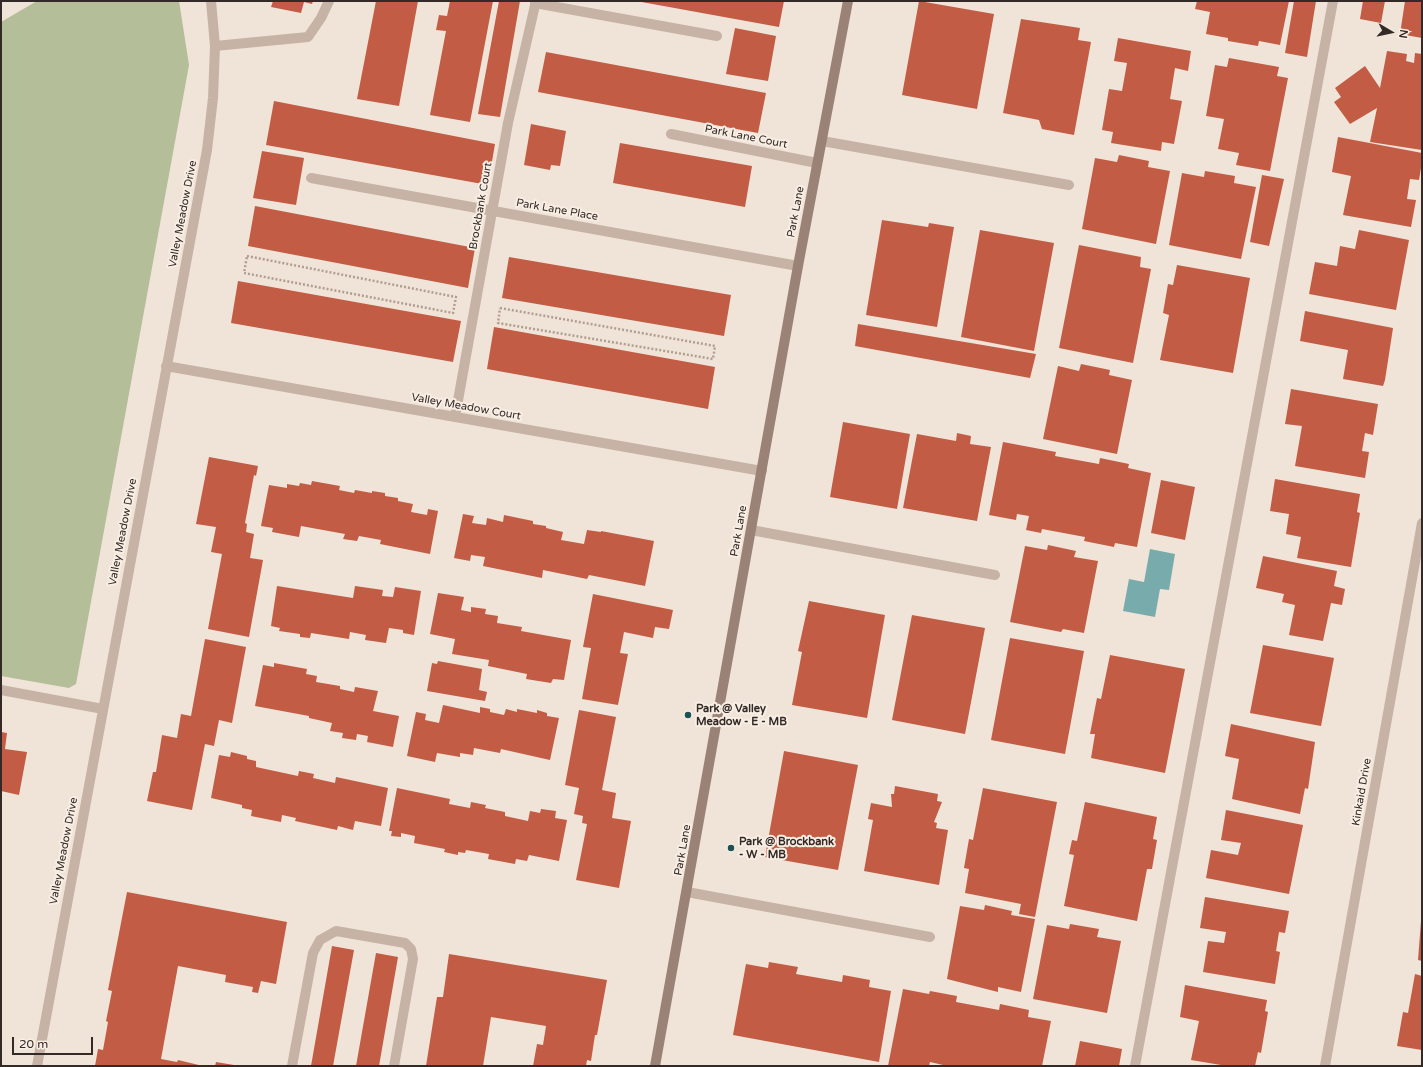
<!DOCTYPE html>
<style>
body{margin:0}
#map{position:relative;width:1423px;height:1067px;overflow:hidden;background:#f0e4d8;font-family:"Varela Round",sans-serif}
canvas{display:block}
.frame{position:absolute;inset:0;border:2px solid #332926;pointer-events:none}
.north{position:absolute;left:1371px;top:12px;width:40px;height:40px;-webkit-text-stroke:3px #f8eee4;paint-order:stroke;rotate:99deg;font-size:11px;font-weight:700;line-height:16px;text-align:center;color:#332926}
.north::after{content:'';display:block;margin:auto;width:14px;height:18px;background:#332926;clip-path:polygon(50% 0,100% 100%,50% 72%,0 100%)}
.scale{position:absolute;left:12px;top:1037px;width:81px;height:18px;box-sizing:border-box;border:2px solid #332926;border-top:0;padding-left:5px;font-size:12px;line-height:14px;white-space:nowrap;color:#332926;-webkit-text-stroke:3px #f8eee4;paint-order:stroke}
</style>
<div id="map">
<canvas width="1423" height="1067"></canvas>
<div class="frame"></div>
<div class="north">N</div>
<div class="scale">20 m</div>
</div>
<script>
const ctx = document.querySelector('canvas').getContext('2d');
ctx.lineJoin = 'round';
function paint(path, color) {
  ctx.fillStyle = color;
  ctx.fill(path, 'evenodd');
}
function shape(rows) {
  const path = new Path2D();
  for (const r of rows) {
    path.moveTo(r[0], r[1]);
    for (let i = 2; i < r.length; i += 2) path.lineTo(r[i], r[i + 1]);
  }
  return path;
}
function stroke(path, color, width, dash) {
  ctx.strokeStyle = color;
  ctx.lineWidth = width;
  ctx.lineCap = dash ? 'butt' : 'round';
  ctx.setLineDash(dash || []);
  ctx.stroke(path);
}
function label(font, color, halo, rows, align = 'center') {
  ctx.font = font + ' "Varela Round",sans-serif';
  ctx.lineWidth = 4;
  ctx.setLineDash([]);
  ctx.textBaseline = 'middle';
  ctx.strokeStyle = halo;
  ctx.fillStyle = color;
  for (const [text, x, y, turn = 0] of rows) {
    ctx.save();
    ctx.translate(x, y);
    ctx.rotate((+turn || 0) * Math.PI / 180);
    ctx.textAlign = isNaN(turn) ? turn : align;
    if (halo) ctx.strokeText(text, 0, 0);
    ctx.fillText(text, 0, 0);
    ctx.restore();
  }
}
paint(shape([
 [37,1,179,1,189,65,76,684,69,688,1,676,1,22]
]), '#b4be99');
paint(shape([
 [1150,549,1175,554,1169,590,1160,589,1155,617,1123,611,1129,579,1144,582]
]), '#78acac');
paint(shape([
 [273,1,313,1,312,4,304,2,301,13,271,7],
 [376,1,418,1,399,106,357,99],
 [450,1,493,1,470,122,430,115,446,31,436,30,439,15,447,16],
 [499,1,520,1,500,117,478,114],
 [636,1,784,1,779,27],
 [919,1,994,14,977,109,902,95],
 [1197,1,1289,1,1280,45,1259,41,1258,46,1228,41,1228,38,1206,34,1210,12,1195,9],
 [1294,1,1316,1,1307,57,1285,53],
 [1363,1,1385,1,1381,23,1360,19],
 [1405,1,1422,1,1422,38,1400,34],
 [1021,19,1080,28,1078,40,1091,42,1074,135,1042,129,1039,120,1003,113],
 [735,28,776,36,768,81,726,74],
 [1118,38,1191,51,1188,71,1175,68,1170,99,1182,101,1174,144,1162,142,1161,151,1111,143,1113,132,1102,130,1109,89,1122,91,1127,63,1114,61],
 [1387,51,1407,54,1406,61,1414,63,1415,53,1422,54,1422,150,1370,142,1377,108,1350,124,1334,102,1341,97,1335,88,1365,66,1380,88],
 [546,52,766,93,758,133,538,92],
 [1229,58,1279,67,1277,76,1288,78,1270,171,1236,165,1239,153,1218,149,1224,119,1206,116,1215,65,1227,67],
 [274,101,495,144,488,185,266,145],
 [531,124,566,131,560,166,551,165,550,170,524,165],
 [1338,137,1422,153,1422,162,1419,180,1410,179,1407,199,1416,200,1411,227,1343,215,1351,176,1332,172],
 [620,143,752,166,745,207,613,183],
 [262,151,304,158,296,205,253,198],
 [1119,155,1149,161,1148,167,1170,171,1156,244,1082,229,1095,158,1117,162],
 [1205,171,1235,176,1234,183,1256,187,1241,259,1169,245,1182,173,1204,177],
 [1262,175,1284,179,1269,246,1250,242],
 [255,206,475,248,468,288,248,246],
 [882,220,928,227,929,223,954,227,937,327,866,315],
 [980,230,1054,243,1034,351,961,337],
 [1359,230,1409,240,1396,310,1309,294,1315,262,1337,266,1340,246,1355,249],
 [1079,245,1141,257,1140,267,1151,269,1133,363,1059,348],
 [509,257,731,295,724,336,502,298],
 [1177,265,1250,278,1233,373,1160,360,1169,315,1163,313,1168,284,1173,285],
 [238,281,461,321,453,362,231,323],
 [1305,311,1393,328,1385,380,1383,386,1343,379,1348,350,1300,341],
 [858,324,1036,354,1030,378,855,346],
 [494,327,715,367,708,409,487,369],
 [1081,364,1110,370,1109,375,1132,380,1117,454,1043,439,1058,366,1079,371],
 [1291,389,1378,404,1373,435,1365,433,1362,451,1369,452,1365,478,1295,466,1302,426,1285,424],
 [843,422,910,434,897,509,830,497],
 [957,433,971,436,970,444,991,447,977,521,903,508,917,434,956,441],
 [1003,442,1056,452,1055,456,1099,464,1100,458,1129,464,1128,468,1151,473,1137,547,1115,543,1114,547,1084,541,1085,537,1042,529,1041,533,1026,530,1029,516,1017,514,1016,520,989,515],
 [209,457,258,466,256,476,254,475,245,523,247,524,246,532,254,534,250,558,263,560,249,637,208,629,222,554,211,552,216,527,196,524],
 [1275,479,1360,494,1357,512,1360,513,1351,567,1297,558,1301,537,1286,534,1289,514,1270,511],
 [1161,480,1195,487,1185,540,1151,533],
 [312,481,340,486,339,490,354,493,355,490,372,493,372,491,385,493,385,496,398,498,398,501,413,504,411,512,427,515,428,509,438,511,430,554,380,544,381,540,359,536,357,541,343,539,345,534,301,526,299,537,272,532,273,528,261,526,269,485,287,488,287,484,299,486,300,483,311,485],
 [463,514,474,516,472,523,486,525,487,518,503,522,504,515,533,521,533,524,546,526,546,528,563,532,561,540,584,544,587,530,601,532,601,531,654,541,645,586,589,575,587,579,543,570,542,578,483,566,485,557,471,555,470,561,454,558],
 [1048,545,1076,551,1074,557,1098,561,1084,633,1063,629,1061,632,1010,622,1025,546,1047,550],
 [1263,556,1337,571,1334,586,1345,589,1342,605,1331,603,1323,641,1289,635,1295,605,1282,602,1284,594,1256,588],
 [277,586,353,598,355,586,383,590,382,596,393,597,395,587,421,591,414,635,403,633,403,630,389,628,386,643,365,640,366,635,350,632,349,639,311,633,310,638,300,637,300,634,279,631,280,628,271,626],
 [438,593,464,597,461,610,471,612,471,607,486,609,485,614,498,616,497,623,522,627,521,631,571,640,564,680,553,679,551,683,526,679,527,674,488,666,489,660,452,654,455,639,430,634],
 [593,594,673,610,669,629,655,627,653,638,624,632,620,653,628,654,618,705,582,699,591,648,583,647],
 [809,601,885,615,867,718,792,705,802,652,798,651],
 [912,615,985,628,965,734,892,720],
 [1010,638,1084,651,1065,754,991,740],
 [205,639,246,647,232,723,219,720,214,746,205,744,192,810,147,801,153,772,156,772,162,735,177,738,181,714,191,716],
 [1263,645,1334,658,1321,726,1250,713],
 [1110,655,1185,669,1165,773,1091,758,1095,734,1090,734,1097,698,1101,699],
 [438,661,482,669,479,690,487,692,485,701,427,691,432,663,437,664],
 [274,663,307,669,306,674,317,676,316,682,340,686,340,689,354,692,355,687,378,691,373,711,399,716,393,747,367,742,368,736,357,734,356,740,342,738,343,733,330,731,332,723,309,718,309,716,255,706,263,665,274,667],
 [443,705,480,713,480,707,490,709,490,712,504,715,506,709,517,712,517,709,537,713,537,710,547,713,547,716,559,718,550,760,501,749,500,753,474,748,473,755,460,753,460,757,437,753,435,762,407,756,416,712,426,714,425,720,439,723],
 [579,710,616,717,602,790,616,793,612,818,631,821,619,888,576,880,587,824,582,823,583,816,574,814,579,788,565,785],
 [1231,724,1315,742,1308,789,1305,788,1300,814,1232,799,1239,759,1225,756],
 [1,732,7,733,5,749,27,752,19,795,1,791],
 [784,751,858,765,838,870,765,857],
 [231,752,247,756,247,759,256,761,256,767,298,776,299,771,314,774,313,778,335,783,336,777,388,788,381,826,355,821,353,830,338,826,337,830,295,821,296,818,282,815,281,822,251,816,252,810,242,808,242,805,211,798,219,755,230,757],
 [895,786,938,794,937,801,942,802,934,822,937,823,936,828,948,830,939,885,864,871,873,820,868,819,871,803,892,807,891,794,894,794],
 [397,788,450,799,449,804,470,808,471,802,486,805,485,808,505,812,505,816,528,821,530,811,540,813,541,809,556,811,555,818,567,820,559,861,529,855,527,861,516,859,515,864,488,859,489,854,466,850,465,853,458,852,458,855,444,852,445,849,414,843,415,836,401,833,401,837,391,836,392,831,389,831],
 [983,788,1057,802,1035,917,1019,914,1021,904,965,893,969,869,964,868,969,839,973,840],
 [1085,802,1157,817,1153,839,1157,840,1152,869,1147,869,1137,921,1064,906,1074,855,1069,854,1072,840,1077,841],
 [1226,810,1303,825,1289,894,1206,878,1211,850,1238,855,1241,843,1221,840],
 [127,892,287,922,276,984,261,981,258,993,252,992,253,987,225,982,226,975,178,966,161,1059,177,1062,178,1060,203,1066,95,1066,98,1049,103,1050,108,1022,106,1021,112,991,108,990],
 [1205,897,1289,911,1285,933,1279,932,1276,951,1280,952,1275,984,1203,972,1208,941,1224,943,1226,932,1200,928],
 [985,905,1012,911,1011,915,1035,919,1021,992,998,987,998,992,947,979,960,906,984,910],
 [1421,921,1422,921,1422,961,1418,960],
 [1070,924,1099,929,1097,937,1121,941,1107,1013,1033,999,1047,925,1069,929],
 [332,946,354,950,333,1066,311,1066],
 [376,953,398,957,379,1066,356,1066],
 [449,954,607,980,597,1035,595,1035,591,1061,587,1060,586,1066,533,1066,537,1044,543,1045,546,1026,491,1017,483,1066,426,1066,437,997,443,997],
 [769,962,798,967,796,974,842,982,843,975,870,980,869,987,891,991,879,1062,733,1035,746,964,768,968],
 [1415,974,1422,976,1422,1050,1397,1046,1403,1012,1408,1013],
 [1185,985,1267,1000,1265,1011,1268,1012,1261,1053,1258,1052,1255,1066,1227,1066,1191,1060,1199,1021,1180,1017],
 [903,989,929,994,930,991,957,996,956,1002,999,1010,1000,1004,1029,1010,1028,1017,1051,1021,1042,1066,943,1066,943,1065,930,1062,929,1066,888,1066],
 [1080,1041,1122,1049,1119,1066,1075,1066],
 [216,1062,234,1065,234,1066,215,1066]
]), '#c25c44');
stroke(shape([
 [247,256,456,297,453,313,244,273,247,256],
 [500,308,715,346,713,359,498,323,500,308]
]), '#b39d8f', 2.5, [2, 2]);
stroke(shape([
 [535,3,717,36],
 [215,46,308,37,321,18,329,1],
 [671,134,817,163],
 [822,141,1069,185],
 [311,178,798,266],
 [166,366,762,471],
 [455,417,508,123,536,1],
 [751,530,995,575],
 [1,690,103,709],
 [687,892,930,937],
 [292,1066,313,953,320,940,336,931,405,943,411,949,413,959,394,1066],
 [1135,1066,1333,1]
]), '#c7b3a5', 10);
stroke(shape([
 [37,1066,207,150,213,98,215,46,211,1],
 [1325,1066,1422,523]
]), '#c7b3a5', 10);
stroke(shape([
 [655,1066,798,266,848,1]
]), '#9b8276', 10);
for (const [x, y, r, color] of [
 [688,715,4,"#1d5253"],
 [731,848,4,"#1d5253"]
]) {
  const dot = new Path2D();
  dot.arc(x, y, r, 0, 2 * Math.PI);
  ctx.fillStyle = color;
  ctx.fill(dot);
  stroke(dot, '#f8eee4', 1.5);
}
label('11px', '#332926', '#f8eee4', [
 ["Park Lane Court",746,137,11],
 ["Brockbank Court",481,206,-80],
 ["Park Lane Place",557,210,10],
 ["Park Lane",796,212,-79],
 ["Valley Meadow Drive",183,214,-79],
 ["Valley Meadow Court",466,407,10],
 ["Park Lane",739,531,-80],
 ["Valley Meadow Drive",123,532,-79],
 ["Kinkaid Drive",1362,792,-80],
 ["Park Lane",683,850,-80],
 ["Valley Meadow Drive",64,851,-79]
]);
label('bold 11px', '#332926', '#f8eee4', [
 ["Park @ Valley",696,709],
 ["Meadow - E - MB",696,722],
 ["Park @ Brockbank",739,842],
 ["- W - MB",739,855]
], 'left');
</script>
